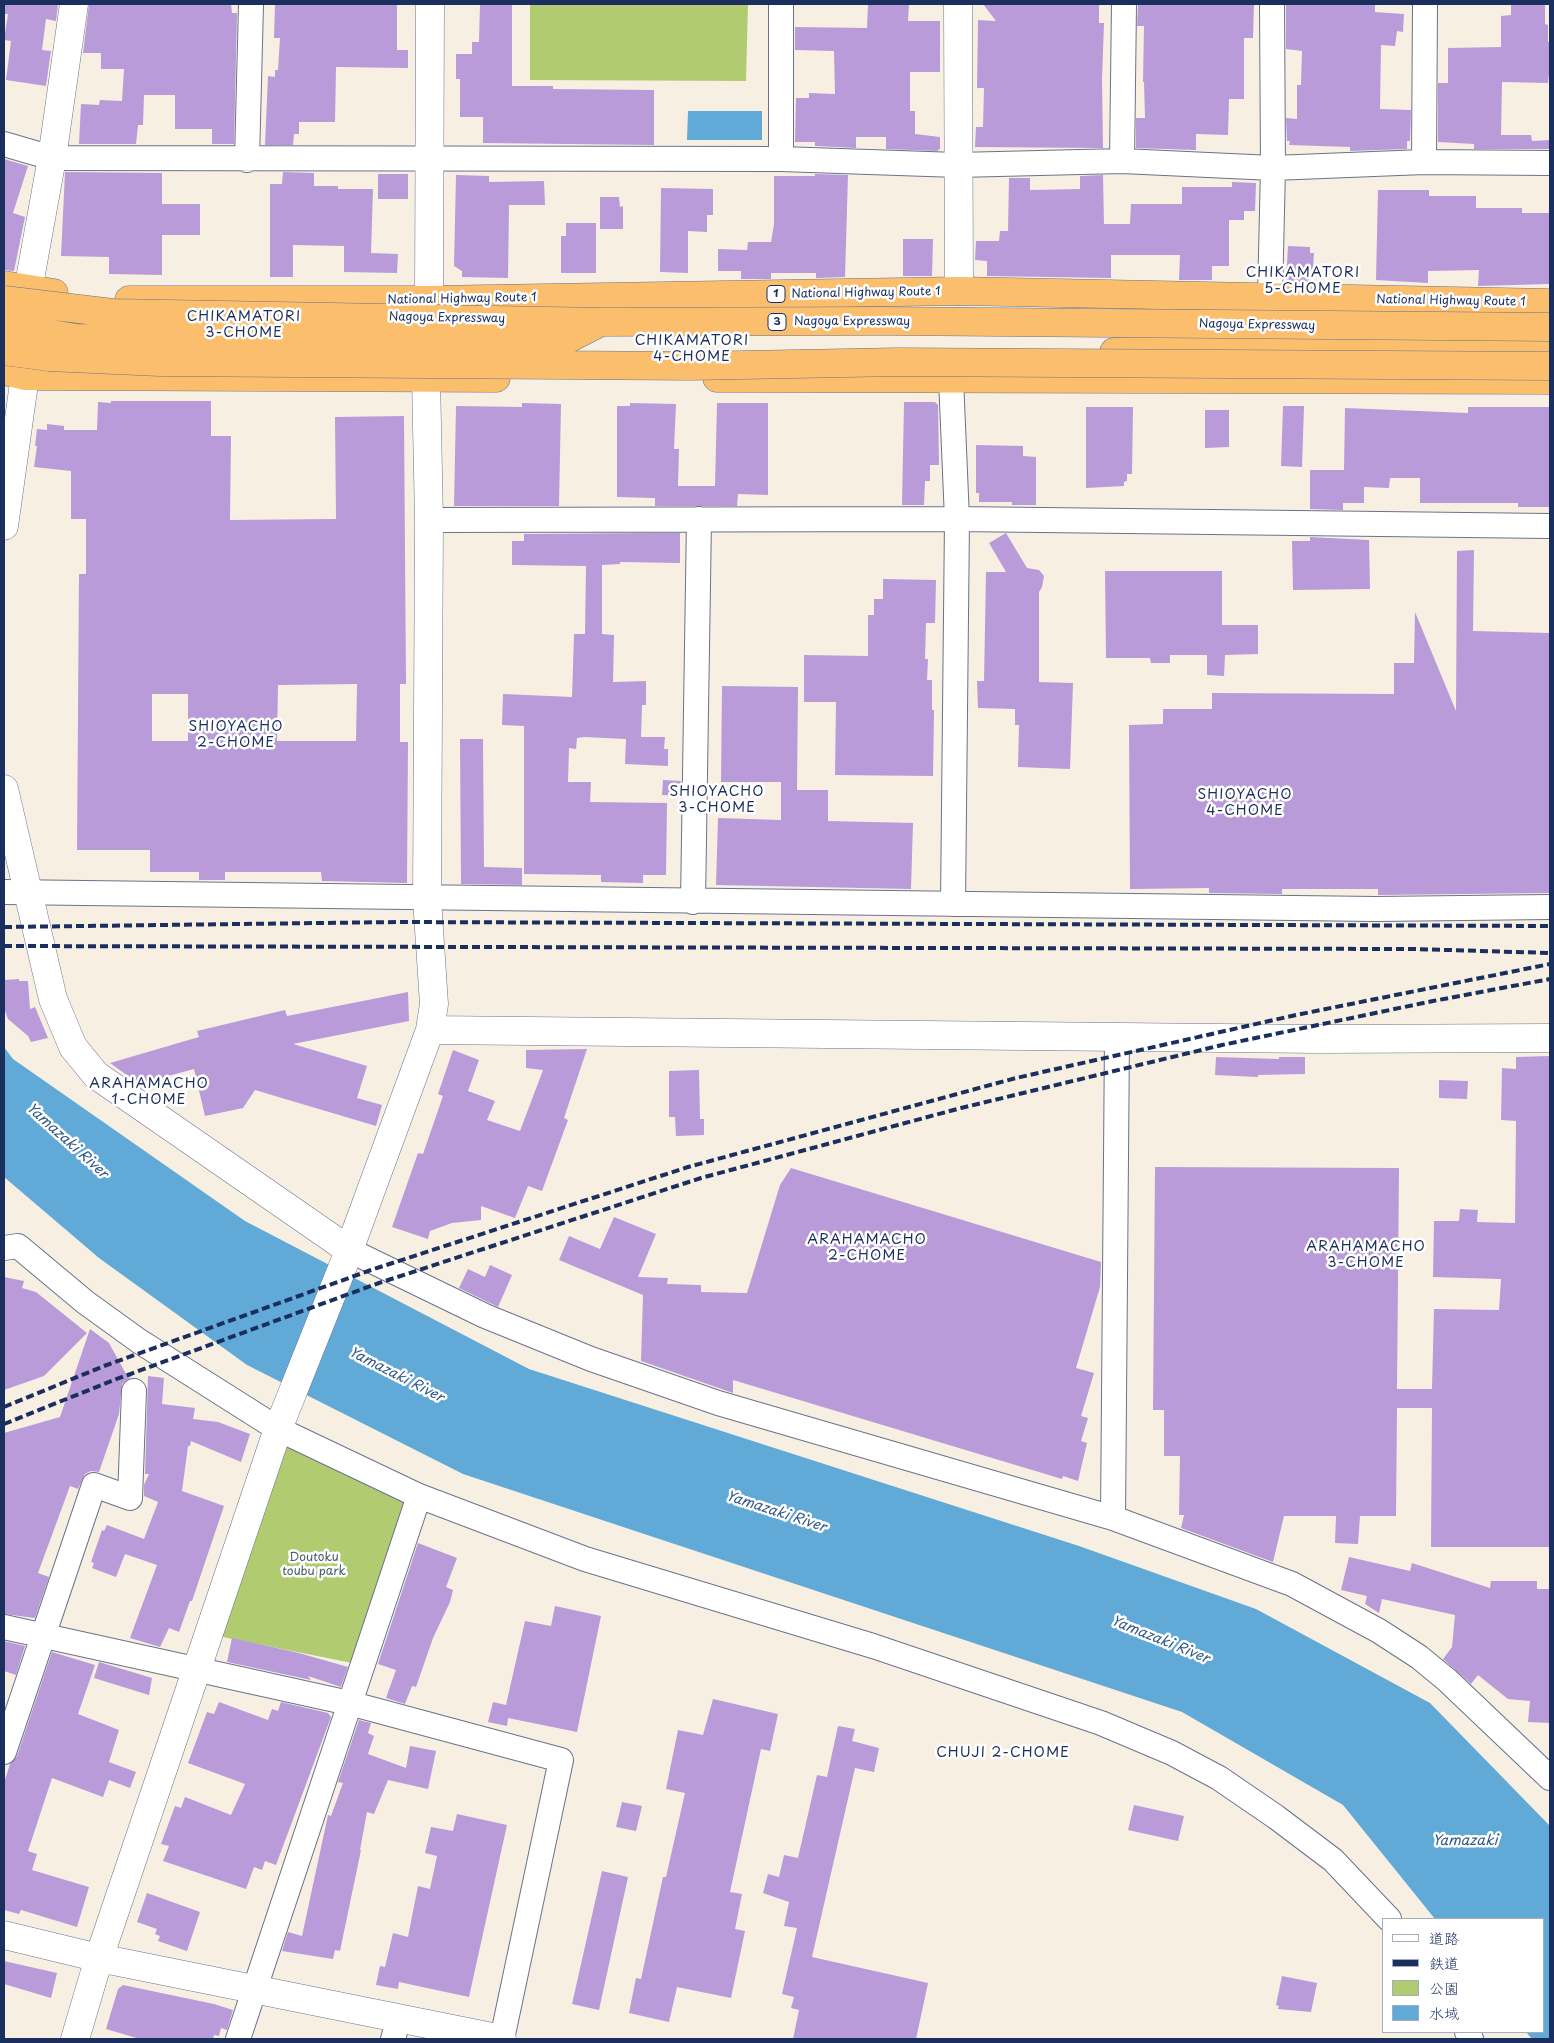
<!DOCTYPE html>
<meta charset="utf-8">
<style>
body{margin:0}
#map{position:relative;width:1554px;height:2043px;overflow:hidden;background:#f7f0e2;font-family:"Playpen Sans","Klee One",sans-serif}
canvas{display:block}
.frame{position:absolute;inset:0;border:5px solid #1b2f5e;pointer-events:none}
.legend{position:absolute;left:1382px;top:1918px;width:162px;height:115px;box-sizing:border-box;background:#fff;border:1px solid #a4acbf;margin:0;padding:6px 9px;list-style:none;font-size:15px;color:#1b2f5e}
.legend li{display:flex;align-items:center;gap:10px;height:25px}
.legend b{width:25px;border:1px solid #a4acbf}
</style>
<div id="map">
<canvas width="1554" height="2043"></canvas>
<div class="frame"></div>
<ul class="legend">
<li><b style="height:6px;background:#fff"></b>道路</li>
<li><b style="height:6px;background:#1b2f5e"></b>鉄道</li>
<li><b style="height:14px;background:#b1cb71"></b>公園</li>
<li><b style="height:14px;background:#61aad8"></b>水域</li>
</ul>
</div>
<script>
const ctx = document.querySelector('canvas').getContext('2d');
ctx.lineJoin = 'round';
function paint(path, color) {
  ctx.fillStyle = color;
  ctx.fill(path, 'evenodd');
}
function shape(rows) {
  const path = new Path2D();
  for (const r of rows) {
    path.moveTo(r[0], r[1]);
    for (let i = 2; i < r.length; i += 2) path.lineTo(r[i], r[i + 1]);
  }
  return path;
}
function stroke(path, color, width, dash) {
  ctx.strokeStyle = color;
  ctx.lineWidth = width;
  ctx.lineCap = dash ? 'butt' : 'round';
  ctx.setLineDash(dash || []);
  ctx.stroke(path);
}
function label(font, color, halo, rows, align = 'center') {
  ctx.font = font + ' "Playpen Sans",sans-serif';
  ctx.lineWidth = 5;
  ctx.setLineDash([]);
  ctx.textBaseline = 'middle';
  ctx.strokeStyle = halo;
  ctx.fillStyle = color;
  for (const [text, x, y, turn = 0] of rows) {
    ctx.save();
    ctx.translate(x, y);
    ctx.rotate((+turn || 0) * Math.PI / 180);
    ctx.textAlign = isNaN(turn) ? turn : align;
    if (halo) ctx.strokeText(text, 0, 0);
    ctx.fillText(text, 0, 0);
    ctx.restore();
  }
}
paint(shape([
 [530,4,748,4,746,81,530,80],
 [278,1429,419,1496,362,1665,208,1634]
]), '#b1cb71');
paint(shape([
 [688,111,762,111,762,140,687,140],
 [4,1047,13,1059,245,1221,529,1369,1079,1546,1256,1609,1430,1703,1550,1826,1550,2039,1532,2039,1526,2032,1543,2032,1543,1919,1435,1919,1343,1805,1182,1712,463,1474,247,1365,99,1258,4,1177]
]), '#61aad8');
paint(shape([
 [4,4,58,4,56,21,46,19,42,50,51,51,46,86,6,80,11,41,4,40,8,14,4,14],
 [89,4,231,4,232,13,237,13,234,144,212,144,212,129,175,129,175,95,144,95,143,125,138,125,136,144,79,144,81,104,99,105,100,100,122,101,124,69,101,69,101,53,83,53],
 [275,4,397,4,397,50,408,50,408,68,336,67,335,122,299,122,299,134,294,134,293,145,265,145,268,76,275,77,275,70,278,70,280,38,274,38],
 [480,4,512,4,512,86,553,86,553,89,654,90,654,145,483,143,483,117,460,117,460,79,456,79,456,54,472,54,472,42,479,42],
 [868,4,909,4,908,21,940,21,940,72,910,72,910,111,915,111,915,134,940,137,940,149,937,151,886,149,886,137,856,137,856,148,815,146,815,142,795,142,796,98,809,98,809,93,835,94,834,51,795,50,795,27,867,28],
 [983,4,1099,4,1099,23,1104,23,1102,79,1103,148,975,147,976,127,983,127,984,88,977,88,978,20,996,21],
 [1138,4,1254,4,1253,38,1244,38,1244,99,1229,99,1228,135,1196,134,1196,150,1136,148,1136,118,1145,118,1144,82,1143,82,1144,26,1137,26],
 [1286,4,1375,5,1375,12,1404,14,1403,32,1397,31,1395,46,1381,45,1380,109,1411,110,1410,141,1407,141,1407,149,1350,151,1350,147,1289,145,1290,141,1287,141,1286,118,1297,119,1297,85,1301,85,1302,51,1286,49],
 [1511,4,1545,4,1545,24,1548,25,1548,42,1550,42,1550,64,1548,83,1502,82,1501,135,1531,135,1532,141,1550,140,1550,149,1474,149,1474,144,1438,142,1438,83,1448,83,1448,48,1501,47,1501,16,1511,15],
 [4,159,28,166,13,213,25,217,14,271,4,270],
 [65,172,162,173,162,204,200,204,200,235,162,235,162,275,109,274,109,257,61,256],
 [283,172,314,173,314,186,338,186,338,189,373,189,371,253,398,254,397,273,344,272,344,246,293,245,293,277,270,277,270,184,282,184],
 [378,174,408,174,408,199,378,199],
 [815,174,848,175,845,277,816,278,816,273,771,273,771,279,741,279,741,271,718,271,718,249,747,250,748,242,771,242,774,224,774,176,815,176],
 [456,175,489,176,489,182,544,181,545,205,509,205,508,278,462,277,462,271,454,266],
 [1103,175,1104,224,1130,224,1131,204,1182,204,1182,187,1232,187,1232,182,1256,183,1255,211,1244,211,1244,220,1229,220,1229,266,1212,266,1212,280,1179,280,1180,255,1111,255,1111,278,987,276,987,261,975,260,976,241,999,241,1000,231,1008,231,1009,178,1030,178,1030,190,1080,189,1080,176],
 [661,188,713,189,713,215,707,215,707,232,688,231,688,273,660,272],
 [1378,190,1429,190,1429,196,1476,196,1476,208,1522,208,1522,213,1550,213,1550,284,1478,286,1479,270,1428,271,1428,283,1376,280],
 [600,197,619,197,620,207,623,206,623,229,600,229],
 [566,223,596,223,596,273,561,273,561,236,566,236],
 [903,239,933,239,932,276,903,276],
 [1288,246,1310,247,1310,253,1314,253,1313,270,1310,269,1309,282,1286,282],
 [111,401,211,401,211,436,231,436,230,520,336,519,335,417,404,416,406,684,400,684,400,742,408,742,407,883,322,881,321,872,225,872,225,880,199,880,199,872,150,872,150,850,77,850,79,574,86,574,86,519,71,519,71,471,34,467,37,446,35,446,37,429,47,430,47,424,64,426,64,430,97,430,98,402,111,403],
 [357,684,356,741,277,741,278,685],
 [152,694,188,694,188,741,152,741],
 [904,402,935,402,938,405,939,465,930,465,930,481,925,481,924,505,902,505],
 [522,403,561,404,559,506,454,506,456,406,522,407],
 [630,403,676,404,674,449,679,449,678,486,715,486,717,403,768,403,768,495,738,494,737,506,655,506,655,498,617,497,617,406,630,406],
 [1283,406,1304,406,1302,467,1281,466],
 [1086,407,1133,407,1132,474,1127,474,1127,481,1124,482,1124,486,1086,488],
 [1468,407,1550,407,1550,507,1518,507,1518,503,1420,503,1420,478,1390,478,1389,488,1364,487,1364,503,1343,503,1343,510,1310,509,1310,470,1344,470,1345,408,1468,413],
 [1205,410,1229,410,1229,447,1205,448],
 [976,445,1023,446,1023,456,1036,457,1036,505,1012,505,1012,502,979,502,979,493,976,493],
 [655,533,680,533,680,563,620,562,620,564,602,565,602,634,614,635,613,682,646,681,646,705,642,705,641,737,665,737,664,749,668,749,668,766,625,764,626,739,584,737,577,738,576,749,569,748,568,782,591,782,590,802,667,803,666,875,643,875,643,883,601,882,601,875,524,874,524,726,502,725,503,694,572,697,574,634,585,634,586,566,512,565,512,541,524,541,524,534],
 [1006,533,1027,568,1039,570,1044,576,1042,587,1039,592,1039,682,1073,683,1070,769,1018,767,1019,725,1015,725,1015,709,978,708,977,681,984,681,986,572,1006,572,989,543],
 [1310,537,1369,540,1370,589,1293,590,1292,541,1310,541],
 [1474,550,1473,631,1550,633,1549,893,1378,895,1378,889,1282,889,1282,894,1209,893,1209,888,1130,889,1129,725,1163,724,1163,709,1212,709,1212,693,1394,694,1394,663,1414,663,1415,612,1456,711,1457,551],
 [1105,571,1222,571,1222,625,1258,625,1258,654,1225,655,1224,676,1207,675,1207,655,1170,655,1170,663,1151,663,1150,658,1106,658],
 [883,579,936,580,935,623,926,623,925,659,928,659,927,680,932,680,932,710,934,710,933,776,835,775,836,702,804,702,804,655,868,656,868,615,874,615,874,599,883,599],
 [722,686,798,687,797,790,828,790,828,821,913,823,911,889,716,885,718,818,781,820,781,782,721,782],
 [460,739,483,739,484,867,522,868,522,885,461,884],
 [663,780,681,781,681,796,662,795],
 [19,979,19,981,28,981,30,1009,35,1007,48,1038,31,1042,28,1036,8,1019,4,1008,4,980],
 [408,992,409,1021,293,1044,367,1066,357,1098,382,1105,376,1126,255,1090,243,1108,205,1116,194,1069,139,1084,110,1063,199,1037,197,1031,285,1010,287,1016],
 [587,1049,564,1118,568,1120,542,1191,528,1186,515,1218,481,1206,481,1220,452,1223,430,1231,428,1239,392,1227,418,1153,423,1154,443,1096,438,1094,453,1050,479,1060,468,1091,495,1101,487,1120,520,1131,543,1070,526,1068,526,1050],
 [1550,1056,1550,1547,1431,1547,1432,1408,1397,1408,1396,1516,1360,1516,1358,1544,1335,1543,1336,1516,1284,1516,1273,1562,1181,1528,1184,1515,1179,1515,1180,1456,1164,1456,1164,1410,1153,1410,1155,1167,1399,1168,1397,1389,1432,1389,1434,1309,1499,1310,1501,1279,1433,1277,1434,1221,1459,1221,1460,1209,1478,1210,1477,1222,1515,1223,1516,1121,1501,1120,1502,1068,1516,1069,1516,1057],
 [1216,1057,1279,1059,1279,1057,1305,1057,1305,1074,1258,1075,1258,1077,1215,1075],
 [699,1070,700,1119,704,1119,704,1135,676,1136,675,1117,669,1117,669,1071],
 [1439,1080,1468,1081,1467,1099,1439,1098],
 [791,1168,1101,1262,1100,1287,1076,1368,1094,1373,1081,1416,1088,1418,1081,1441,1087,1443,1078,1481,1063,1476,1062,1479,733,1380,733,1393,641,1361,643,1295,559,1260,569,1236,600,1249,614,1217,656,1234,638,1277,668,1278,667,1284,701,1285,701,1292,747,1293,780,1185],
 [490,1265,512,1275,498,1307,459,1288,468,1269,485,1277],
 [4,1277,24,1281,22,1288,36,1292,87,1333,44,1376,4,1390],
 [90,1329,109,1343,126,1374,133,1375,122,1384,119,1414,99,1472,91,1471,85,1474,78,1489,70,1486,38,1573,49,1577,35,1618,4,1614,4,1433,60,1417],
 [148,1376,164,1378,162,1404,195,1408,193,1419,218,1422,250,1434,241,1462,191,1441,190,1446,188,1446,182,1491,224,1506,192,1601,190,1601,179,1632,169,1628,160,1647,130,1638,157,1565,125,1554,116,1577,92,1568,94,1563,91,1562,102,1530,104,1531,107,1525,144,1539,158,1502,144,1496,144,1485,149,1474,145,1474],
 [418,1543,457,1558,446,1587,453,1590,450,1602,433,1638,416,1687,412,1686,405,1704,386,1698,396,1670,378,1664],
 [1349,1557,1410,1571,1412,1563,1490,1588,1491,1581,1537,1581,1537,1589,1550,1589,1550,1723,1528,1722,1530,1701,1508,1699,1478,1675,1471,1684,1443,1659,1452,1647,1455,1615,1382,1599,1379,1613,1365,1604,1367,1596,1341,1590],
 [555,1606,601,1616,577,1732,508,1718,507,1726,488,1722,493,1702,506,1705,525,1621,551,1626],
 [232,1638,299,1653,348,1667,341,1687,308,1676,311,1680,227,1662],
 [4,1641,25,1646,16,1675,4,1671],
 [52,1652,95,1665,78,1714,119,1730,109,1762,136,1772,130,1788,109,1780,103,1797,52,1778,28,1851,37,1854,32,1870,89,1887,77,1927,21,1910,19,1914,4,1910,4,1783,10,1764,17,1756],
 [99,1662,152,1678,149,1695,94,1678],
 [713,1699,778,1714,770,1751,761,1749,730,1892,742,1894,735,1929,745,1931,731,1998,677,1987,669,2022,629,2013,636,1978,641,1979,663,1877,666,1877,685,1793,666,1789,678,1730,703,1735],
 [219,1702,268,1720,272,1709,278,1711,281,1702,328,1713,331,1717,276,1865,265,1861,262,1870,254,1867,246,1889,163,1861,169,1846,161,1844,175,1806,181,1808,185,1797,231,1815,245,1784,188,1763,207,1712,214,1714],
 [359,1720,371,1723,368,1733,374,1736,368,1754,406,1768,410,1746,436,1751,428,1789,388,1780,374,1814,367,1812,360,1850,361,1850,340,1951,335,1950,333,1959,282,1951,288,1932,302,1936,328,1815,331,1816,343,1783,338,1782],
 [838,1726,855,1729,852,1741,879,1748,874,1772,855,1768,812,1957,928,1983,916,2039,793,2039,799,2010,791,2008,794,1997,782,1994,797,1928,784,1926,789,1902,763,1893,768,1874,779,1877,784,1855,798,1858,817,1775,827,1777],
 [622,1802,642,1806,636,1831,616,1827],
 [1134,1805,1184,1816,1178,1841,1128,1830],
 [457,1814,507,1825,469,1997,399,1982,398,1989,376,1985,380,1966,385,1967,393,1933,408,1937,418,1886,430,1889,437,1856,425,1853,431,1827,453,1831],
 [602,1871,628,1877,599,2010,572,2004],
 [147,1893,200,1912,187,1951,158,1941,160,1936,155,1934,157,1929,137,1922],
 [4,1961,57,1973,51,1998,4,1984],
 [1282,1976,1317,1983,1311,2012,1278,2009,1279,2006,1276,2005],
 [123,1985,214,2004,233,2010,227,2030,221,2028,219,2036,214,2035,213,2039,140,2039,106,2029,118,1989]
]), '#b89bd8');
const minor = shape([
 [4,144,52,158,781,159,957,165,1122,161,1273,168,1424,162,1550,163],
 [781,159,781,4],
 [247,160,251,4],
 [1122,161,1124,4],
 [1424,162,1425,4],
 [1270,298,1273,168,1272,4],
 [951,379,957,519,953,904],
 [429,520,957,519,1550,526],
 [4,892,1375,909,1550,907],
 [693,902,699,519],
 [4,1248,18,1246,85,1302,139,1341,278,1429,419,1496,585,1559,873,1646,1101,1723,1172,1753,1219,1778,1276,1817,1333,1860,1389,1919],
 [349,1250,485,1316,591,1359,718,1403,1113,1518,1292,1584,1379,1631,1419,1657,1447,1680,1550,1778],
 [1113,1518,1117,1036],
 [4,1627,349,1703,561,1760,502,2039],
 [4,1752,94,1485,130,1498,134,1391],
 [1467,2032,1471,2039],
 [238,2039,419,1496],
 [393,2039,399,2018]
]);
const tertiary = shape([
 [958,4,959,291],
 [28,290,52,158,74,4],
 [4,526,25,376],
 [4,789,53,999,73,1047,96,1075,349,1250],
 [430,1030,1319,1039,1550,1038],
 [4,1935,99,1958,502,2039],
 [75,2039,99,1958,278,1429,345,1261,430,1030,434,1004,427,899,429,520,426,378,429,300,430,4]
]);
const trunk = shape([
 [4,285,54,293],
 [129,300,429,300,959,291,1550,303],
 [4,371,25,376,496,378],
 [717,378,1550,380]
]);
const motorway = shape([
 [1114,352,1206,347,1550,346]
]);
stroke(minor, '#68738c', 26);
stroke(tertiary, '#68738c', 29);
stroke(trunk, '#68738c', 29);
stroke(motorway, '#68738c', 29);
stroke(minor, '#fff', 24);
stroke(tertiary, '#fff', 28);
stroke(trunk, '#fabe6d', 28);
stroke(motorway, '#fabe6d', 28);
stroke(shape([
 [4,927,399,922,1550,926],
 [4,946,1414,949,1550,953],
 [4,1407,104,1366,371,1270,688,1167,1016,1078,1296,1015,1550,964],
 [4,1424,114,1380,379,1283,701,1178,961,1108,1222,1045,1433,1001,1550,979]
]), '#1b2f5e', 4, [8, 4]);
const motorwayBridge = shape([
 [4,300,113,313,602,322,884,321,1550,327],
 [4,326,76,338,562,342,599,323],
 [4,351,49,357,160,362,690,366,898,362,1550,366]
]);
stroke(motorwayBridge, '#68738c', 29, []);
stroke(motorwayBridge, '#fabe6d', 28);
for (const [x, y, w] of [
 [776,294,18],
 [777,322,18]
]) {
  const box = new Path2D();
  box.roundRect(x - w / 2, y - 8.5, w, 17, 4);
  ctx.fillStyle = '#fff';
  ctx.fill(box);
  stroke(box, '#1b2f5e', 1);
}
label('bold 11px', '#1b2f5e', null, [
 ["1",776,294],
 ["3",777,322]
]);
label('12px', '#1b2f5e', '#fff', [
 ["National Highway Route 1",866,293,-1],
 ["National Highway Route 1",462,299,-1],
 ["National Highway Route 1",1451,301,1],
 ["Nagoya Expressway",447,318,1],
 ["Nagoya Expressway",852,322],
 ["Nagoya Expressway",1257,325,1]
]);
label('12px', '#485e64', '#fff', [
 ["Doutoku",314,1558],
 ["toubu park",314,1572]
]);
ctx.letterSpacing = '1px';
label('14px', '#1b2f5e', '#fff', [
 ["CHIKAMATORI",1303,273],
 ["5-CHOME",1303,289],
 ["CHIKAMATORI",244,317],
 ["3-CHOME",244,333],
 ["CHIKAMATORI",692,341],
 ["4-CHOME",692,357],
 ["SHIOYACHO",236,727],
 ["2-CHOME",236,743],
 ["SHIOYACHO",717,792],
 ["3-CHOME",717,808],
 ["SHIOYACHO",1245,795],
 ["4-CHOME",1245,811],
 ["ARAHAMACHO",149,1084],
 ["1-CHOME",149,1100],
 ["ARAHAMACHO",867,1240],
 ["2-CHOME",867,1256],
 ["ARAHAMACHO",1366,1247],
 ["3-CHOME",1366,1263],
 ["CHUJI 2-CHOME",1003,1753]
]);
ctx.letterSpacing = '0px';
label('italic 14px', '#345a89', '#fff', [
 ["Yamazaki River",67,1141,42],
 ["Yamazaki River",396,1375,27],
 ["Yamazaki River",776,1512,18],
 ["Yamazaki River",1160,1640,22],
 ["Yamazaki",1465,1841]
]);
</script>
